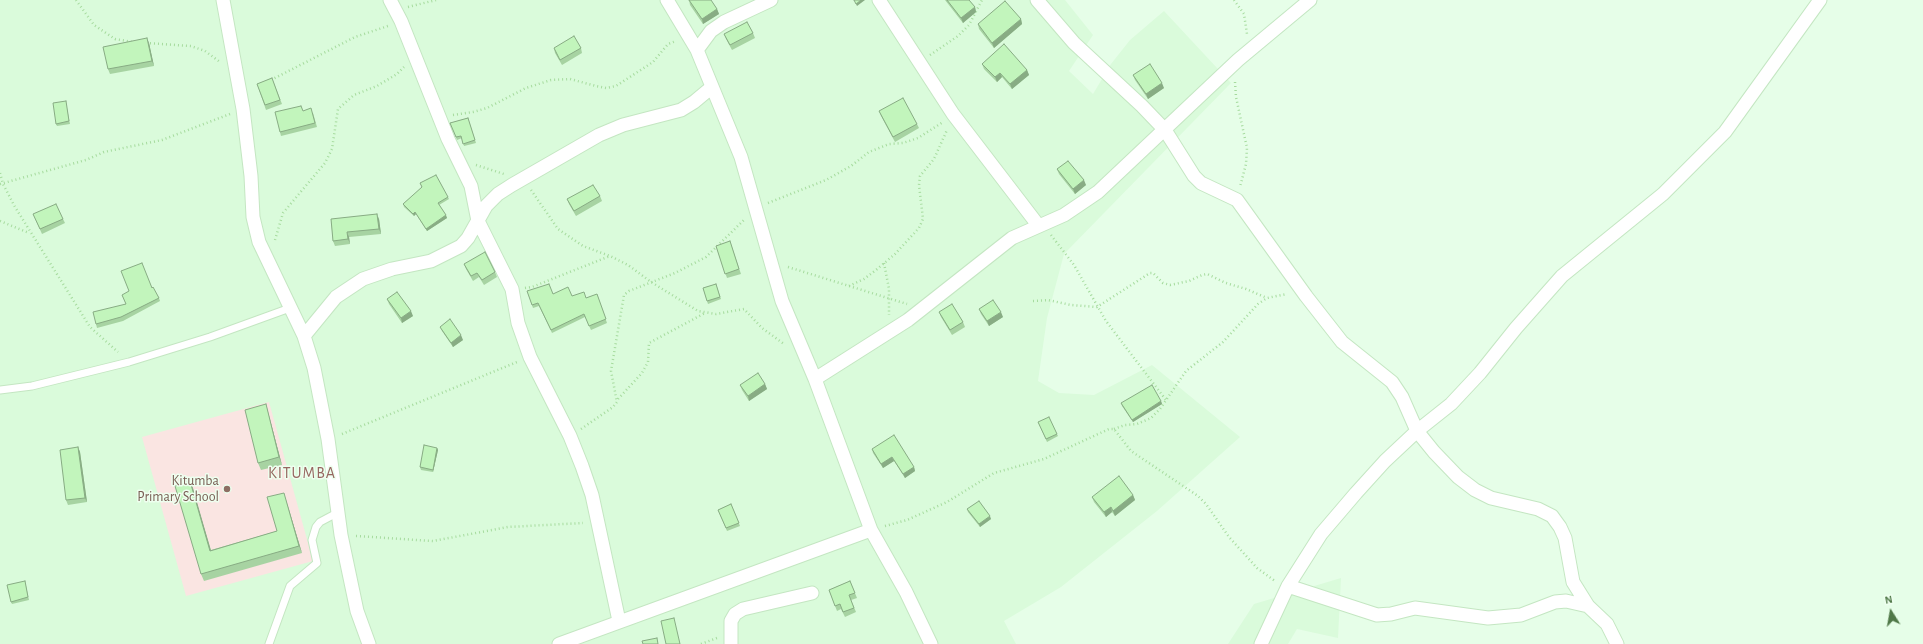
<!DOCTYPE html>
<style>
body{margin:0}
#map{position:relative;width:1923px;height:644px;overflow:hidden;background:#e6fee8;font-family:"Alegreya Sans",sans-serif}
canvas{display:block}
.north{position:absolute;left:1871px;top:592px;width:40px;height:40px;-webkit-text-stroke:3px #eeffef;paint-order:stroke;rotate:349deg;font-size:11px;font-weight:700;line-height:16px;text-align:center;color:#507948}
.north::after{content:'';display:block;margin:auto;width:14px;height:18px;background:#507948;clip-path:polygon(50% 0,100% 100%,50% 72%,0 100%)}
</style>
<div id="map">
<canvas width="1923" height="644"></canvas>
<div class="north">N</div>
</div>
<script>
const ctx = document.querySelector('canvas').getContext('2d');
ctx.lineJoin = 'round';
function paint(path, color) {
  ctx.fillStyle = color;
  ctx.fill(path, 'evenodd');
}
function shape(rows) {
  const path = new Path2D();
  for (const r of rows) {
    path.moveTo(r[0], r[1]);
    for (let i = 2; i < r.length; i += 2) path.lineTo(r[i], r[i + 1]);
  }
  return path;
}
function stroke(path, color, width, dash) {
  ctx.strokeStyle = color;
  ctx.lineWidth = width;
  ctx.lineCap = dash ? 'butt' : 'round';
  ctx.setLineDash(dash || []);
  ctx.stroke(path);
}
function label(font, color, halo, rows, align = 'center') {
  ctx.font = font + ' "Alegreya Sans",sans-serif';
  ctx.lineWidth = 3;
  ctx.setLineDash([]);
  ctx.textBaseline = 'middle';
  ctx.strokeStyle = halo;
  ctx.fillStyle = color;
  for (const [text, x, y, turn = 0] of rows) {
    ctx.save();
    ctx.translate(x, y);
    ctx.rotate((+turn || 0) * Math.PI / 180);
    ctx.textAlign = isNaN(turn) ? turn : align;
    if (halo) ctx.strokeText(text, 0, 0);
    ctx.fillText(text, 0, 0);
    ctx.restore();
  }
}
paint(shape([
 [0,0,1065,0,1093,35,1069,71,1093,94,1111,64,1130,40,1164,11,1231,83,1064,254,1047,318,1038,381,1059,393,1094,395,1152,365,1240,437,1157,511,1061,587,1004,621,1016,644,0,644],
 [1341,578,1338,638,1297,629,1288,644,1228,644,1254,604]
]), '#dafbdb');
paint(shape([
 [269,402,313,561,186,596,142,437]
]), '#fae5e2');
const service = shape([
 [0,390,32,386,129,362,210,337,290,308],
 [269,644,290,586,317,563,312,540,316,527,320,522,337,513]
]);
const minor = shape([
 [223,0,243,109,251,176,253,217,259,242,304,336,314,368,328,439,341,535,357,611,369,644],
 [390,0,401,21,448,139,471,186,478,221,512,289,518,323,530,357,570,436,582,466,592,495,619,621],
 [667,0,697,50,741,157,782,301,815,379,871,530,906,592,931,644],
 [879,0,953,114,1038,225],
 [1037,0,1074,43,1142,106,1165,130,1194,176,1201,183,1237,200,1306,296,1342,342,1392,382,1402,397,1417,431,1434,452,1458,477,1475,490,1491,498,1538,509,1552,516,1560,527,1565,538,1573,582,1588,606,1607,624,1617,644],
 [697,50,711,31,724,22,771,0],
 [304,336,336,297,363,279,392,269,431,261,461,246,468,238,486,206,498,194,512,185,599,135,623,125,681,110,694,102,712,87],
 [815,379,908,320,1012,238,1064,215,1098,192,1238,60,1310,0],
 [1288,586,1377,615,1391,614,1415,608,1488,618,1521,615,1555,602,1566,601,1588,606],
 [559,644,871,530],
 [731,644,731,621,735,614,743,609,812,593],
 [1261,644,1288,586,1321,534,1356,493,1385,461,1417,431,1451,404,1480,373,1516,328,1562,276,1663,194,1725,132,1820,0]
]);
stroke(service, '#c4e6c2', 9);
stroke(minor, '#c4e6c2', 15);
stroke(shape([
 [76,0,94,25,115,39,133,42],
 [1234,0,1244,14,1247,34],
 [408,7,436,0],
 [146,43,191,46,205,51,220,62],
 [930,55,958,36,969,25,982,0],
 [271,80,355,37,388,26],
 [1235,82,1236,97,1247,148,1246,164,1240,187],
 [453,115,473,112,487,108,526,88,551,80,570,79,596,86,606,88,616,86,653,62,668,44,676,41],
 [476,165,504,174],
 [0,173,3,184,15,207,90,327,118,352],
 [0,184,86,160,104,152,162,140,230,114],
 [531,190,558,229,583,246,610,256,628,265,651,282,698,311,716,314,744,309,762,328,784,344],
 [768,203,826,180,851,166,869,152,889,144,903,143,918,138,943,122],
 [0,221,29,233],
 [1051,235,1074,265,1106,321,1166,400],
 [275,240,283,213,325,163,332,149,338,109,354,95,377,86,397,74,404,67],
 [884,263,889,289,889,315],
 [788,267,907,304],
 [849,286,864,279,876,270,895,254,919,228,923,219,919,185,920,176,934,159,947,130],
 [525,288,532,287,610,256],
 [1033,301,1048,300,1071,305,1097,307,1150,273,1153,273,1163,283,1170,285,1189,281,1202,275,1207,274,1226,283,1246,289,1267,298],
 [618,399,642,373,648,362,649,343,705,313],
 [581,429,613,407,617,402,611,371,624,295,629,291,675,273,706,257,745,219],
 [1114,429,1125,425,1137,424,1151,418,1160,409,1186,371,1223,342,1258,304,1267,298,1287,294],
 [342,434,517,362],
 [885,526,907,520,947,502,994,473,1044,459,1109,429,1114,429,1131,451,1198,496,1206,504,1229,537,1257,568,1275,581],
 [356,536,433,541,508,527,583,523],
 [701,644,717,638]
]), '#a6db9e', 2.5, [1, 3]);
stroke(service, '#fff', 7);
stroke(minor, '#fff', 13);
paint(shape([
 [689,0,717,9,719,14,703,24,690,5],
 [945,0,969,0,975,7,976,12,963,23],
 [1021,19,1022,24,994,48,979,29,978,24],
 [753,33,755,38,732,50,726,39,724,34],
 [149,43,154,66,110,74,108,69],
 [554,48,581,48,582,53,562,65,555,53],
 [982,64,1027,70,1029,75,1012,89,1002,77,997,82,984,69],
 [1133,75,1164,88,1148,99,1135,80],
 [272,78,282,104,266,110,257,84],
 [66,103,70,124,57,126,56,124],
 [303,111,313,113,317,127,281,136,280,132],
 [879,111,917,124,919,128,895,142,881,116],
 [468,118,476,143,464,146,462,138,457,140,450,123],
 [1057,169,1086,185,1075,194,1059,174],
 [420,183,448,197,449,199,439,205,447,218,427,231,416,214,414,216,404,207,403,204,422,188],
 [600,196,602,201,576,216,569,204,567,199],
 [33,214,63,219,65,223,42,234],
 [331,219,379,219,381,234,349,237,350,244,335,246,333,241],
 [730,241,741,274,727,278,716,246],
 [464,264,495,272,497,277,484,285,479,277,473,281,466,269],
 [716,284,721,299,708,304,703,288],
 [152,288,159,298,160,301,123,321,97,328,96,324,126,304,122,295],
 [527,291,586,298,597,294,607,323,591,330,585,317,552,333,539,306,533,308],
 [387,299,413,316,402,323,389,304],
 [979,309,1003,317,989,326,981,314],
 [939,312,963,322,965,327,952,335,941,317],
 [440,327,463,340,453,347,442,331],
 [765,384,767,389,749,401,742,390,740,385],
 [1161,401,1162,404,1133,422,1122,406,1121,403],
 [266,404,268,412,282,465,261,470,258,463],
 [1038,422,1057,434,1058,436,1047,442],
 [78,447,80,452,87,502,68,505,66,500],
 [437,448,438,450,433,472,421,470,420,467],
 [872,449,914,467,915,471,905,478,894,461,883,468,873,453],
 [190,481,211,550,277,531,286,500,302,553,204,581,201,574],
 [1133,495,1135,500,1115,516,1112,512,1106,517,1094,502,1092,497],
 [731,504,740,526,727,531,718,510],
 [967,509,991,519,980,527,968,512],
 [25,581,29,600,12,604,11,602],
 [850,581,857,598,851,600,856,612,845,617,841,609,837,611,829,590]
]), '#a7d3a2');
paint(shape([
 [861,0,865,0,857,6,856,4],
 [975,7,976,12,963,23,961,18],
 [717,9,719,14,703,24,702,19],
 [1021,19,1022,24,994,48,992,43],
 [147,38,149,43,154,66,152,61],
 [1027,70,1029,75,1012,89,1010,84],
 [1000,73,1002,77,997,82,995,77],
 [1162,83,1164,88,1148,99,1146,94],
 [1084,180,1086,185,1075,194,1073,189],
 [415,212,416,214,414,216,413,214],
 [377,214,379,219,381,234,379,229],
 [446,215,447,218,427,231,426,229],
 [347,232,349,237,350,244,348,239],
 [411,311,413,316,402,323,401,318],
 [1001,312,1003,317,989,326,987,321],
 [461,335,463,340,453,347,451,343],
 [765,384,767,389,749,401,748,396],
 [1161,401,1162,404,1133,422,1132,420],
 [266,404,268,412,282,465,279,457],
 [78,447,80,452,87,502,85,498],
 [437,448,438,450,433,472,433,470],
 [892,457,894,461,883,468,881,464],
 [914,467,915,471,905,478,903,474],
 [190,481,193,488,213,558,210,551],
 [284,493,286,500,302,553,299,546],
 [1133,495,1135,500,1115,516,1113,511],
 [1111,507,1112,512,1106,517,1104,512],
 [990,516,991,519,980,527,979,524]
]), '#88ac84');
const building = shape([
 [689,0,711,0,717,9,702,19,689,0],
 [854,0,861,0,856,4,854,0],
 [947,0,969,0,975,7,961,18,947,0],
 [1005,1,1021,19,992,43,978,24,1005,1],
 [747,22,753,33,730,45,724,34,747,22],
 [574,36,581,48,560,60,554,48,574,36],
 [147,38,152,61,108,69,103,47,147,38],
 [1004,44,1027,70,1010,84,1000,73,995,77,982,64,1004,44],
 [1150,64,1162,83,1146,94,1133,75,1150,64],
 [272,78,280,100,265,105,257,84,272,78],
 [903,98,917,124,893,137,879,111,903,98],
 [66,101,69,121,56,124,53,103,66,101],
 [301,106,303,111,311,108,315,123,280,132,275,112,301,106],
 [468,118,475,140,463,144,461,136,456,137,450,123,468,118],
 [1068,161,1084,180,1073,189,1057,169,1068,161],
 [436,175,448,197,438,203,446,215,426,229,415,212,413,214,403,204,422,187,420,183,436,175],
 [593,185,600,196,574,211,567,199,593,185],
 [56,204,63,219,40,229,33,214,56,204],
 [377,214,379,229,347,232,348,239,333,241,331,219,377,214],
 [730,241,739,269,725,274,716,246,730,241],
 [485,252,495,272,482,280,477,273,471,276,464,264,485,252],
 [142,263,152,288,153,287,159,298,121,317,96,324,93,312,126,304,122,295,129,291,121,271,142,263],
 [549,284,553,294,568,287,572,296,584,292,586,298,597,294,606,319,589,326,584,314,551,330,538,303,532,305,527,291,549,284],
 [716,284,720,297,707,301,703,288,716,284],
 [397,292,411,311,401,318,387,299,397,292],
 [993,300,1001,312,987,321,979,309,993,300],
 [952,304,963,322,950,330,939,312,952,304],
 [450,319,461,335,451,343,440,327,450,319],
 [758,373,765,384,748,396,740,385,758,373],
 [1152,385,1161,401,1132,420,1121,403,1152,385],
 [266,404,279,457,258,463,245,410,266,404],
 [1049,417,1057,434,1046,439,1038,422,1049,417],
 [894,435,914,467,903,474,892,457,881,464,872,449,894,435],
 [424,445,437,448,433,470,420,467,424,445],
 [78,447,85,498,66,500,60,450,78,447],
 [1119,476,1133,495,1113,511,1111,507,1104,512,1092,497,1119,476],
 [190,481,210,551,277,531,267,497,284,493,299,546,201,574,175,486,190,481],
 [979,501,990,516,979,524,967,509,979,501],
 [731,504,739,523,726,528,718,510,731,504],
 [25,581,28,597,11,602,7,585,25,581],
 [850,581,855,593,849,595,854,608,843,612,840,604,835,606,829,590,850,581],
 [674,618,680,644,666,644,661,621,674,618],
 [657,638,658,644,643,644,642,641,657,638]
]);
paint(building, '#c2f5bc');
stroke(building, '#88ac84', 1);
for (const [x, y, r, color] of [
 [227,489,4,"#8d6e63"]
]) {
  const dot = new Path2D();
  dot.arc(x, y, r, 0, 2 * Math.PI);
  ctx.fillStyle = color;
  ctx.fill(dot);
  stroke(dot, '#eeffef', 1.5);
}
label('14px', '#785e54', '#eeffef', [
 ["Kitumba",219,481],
 ["Primary School",219,497]
], 'right');
ctx.letterSpacing = '1px';
label('16px', '#966760', '#eeffef', [
 ["KITUMBA",302,473]
]);
ctx.letterSpacing = '0px';
</script>
